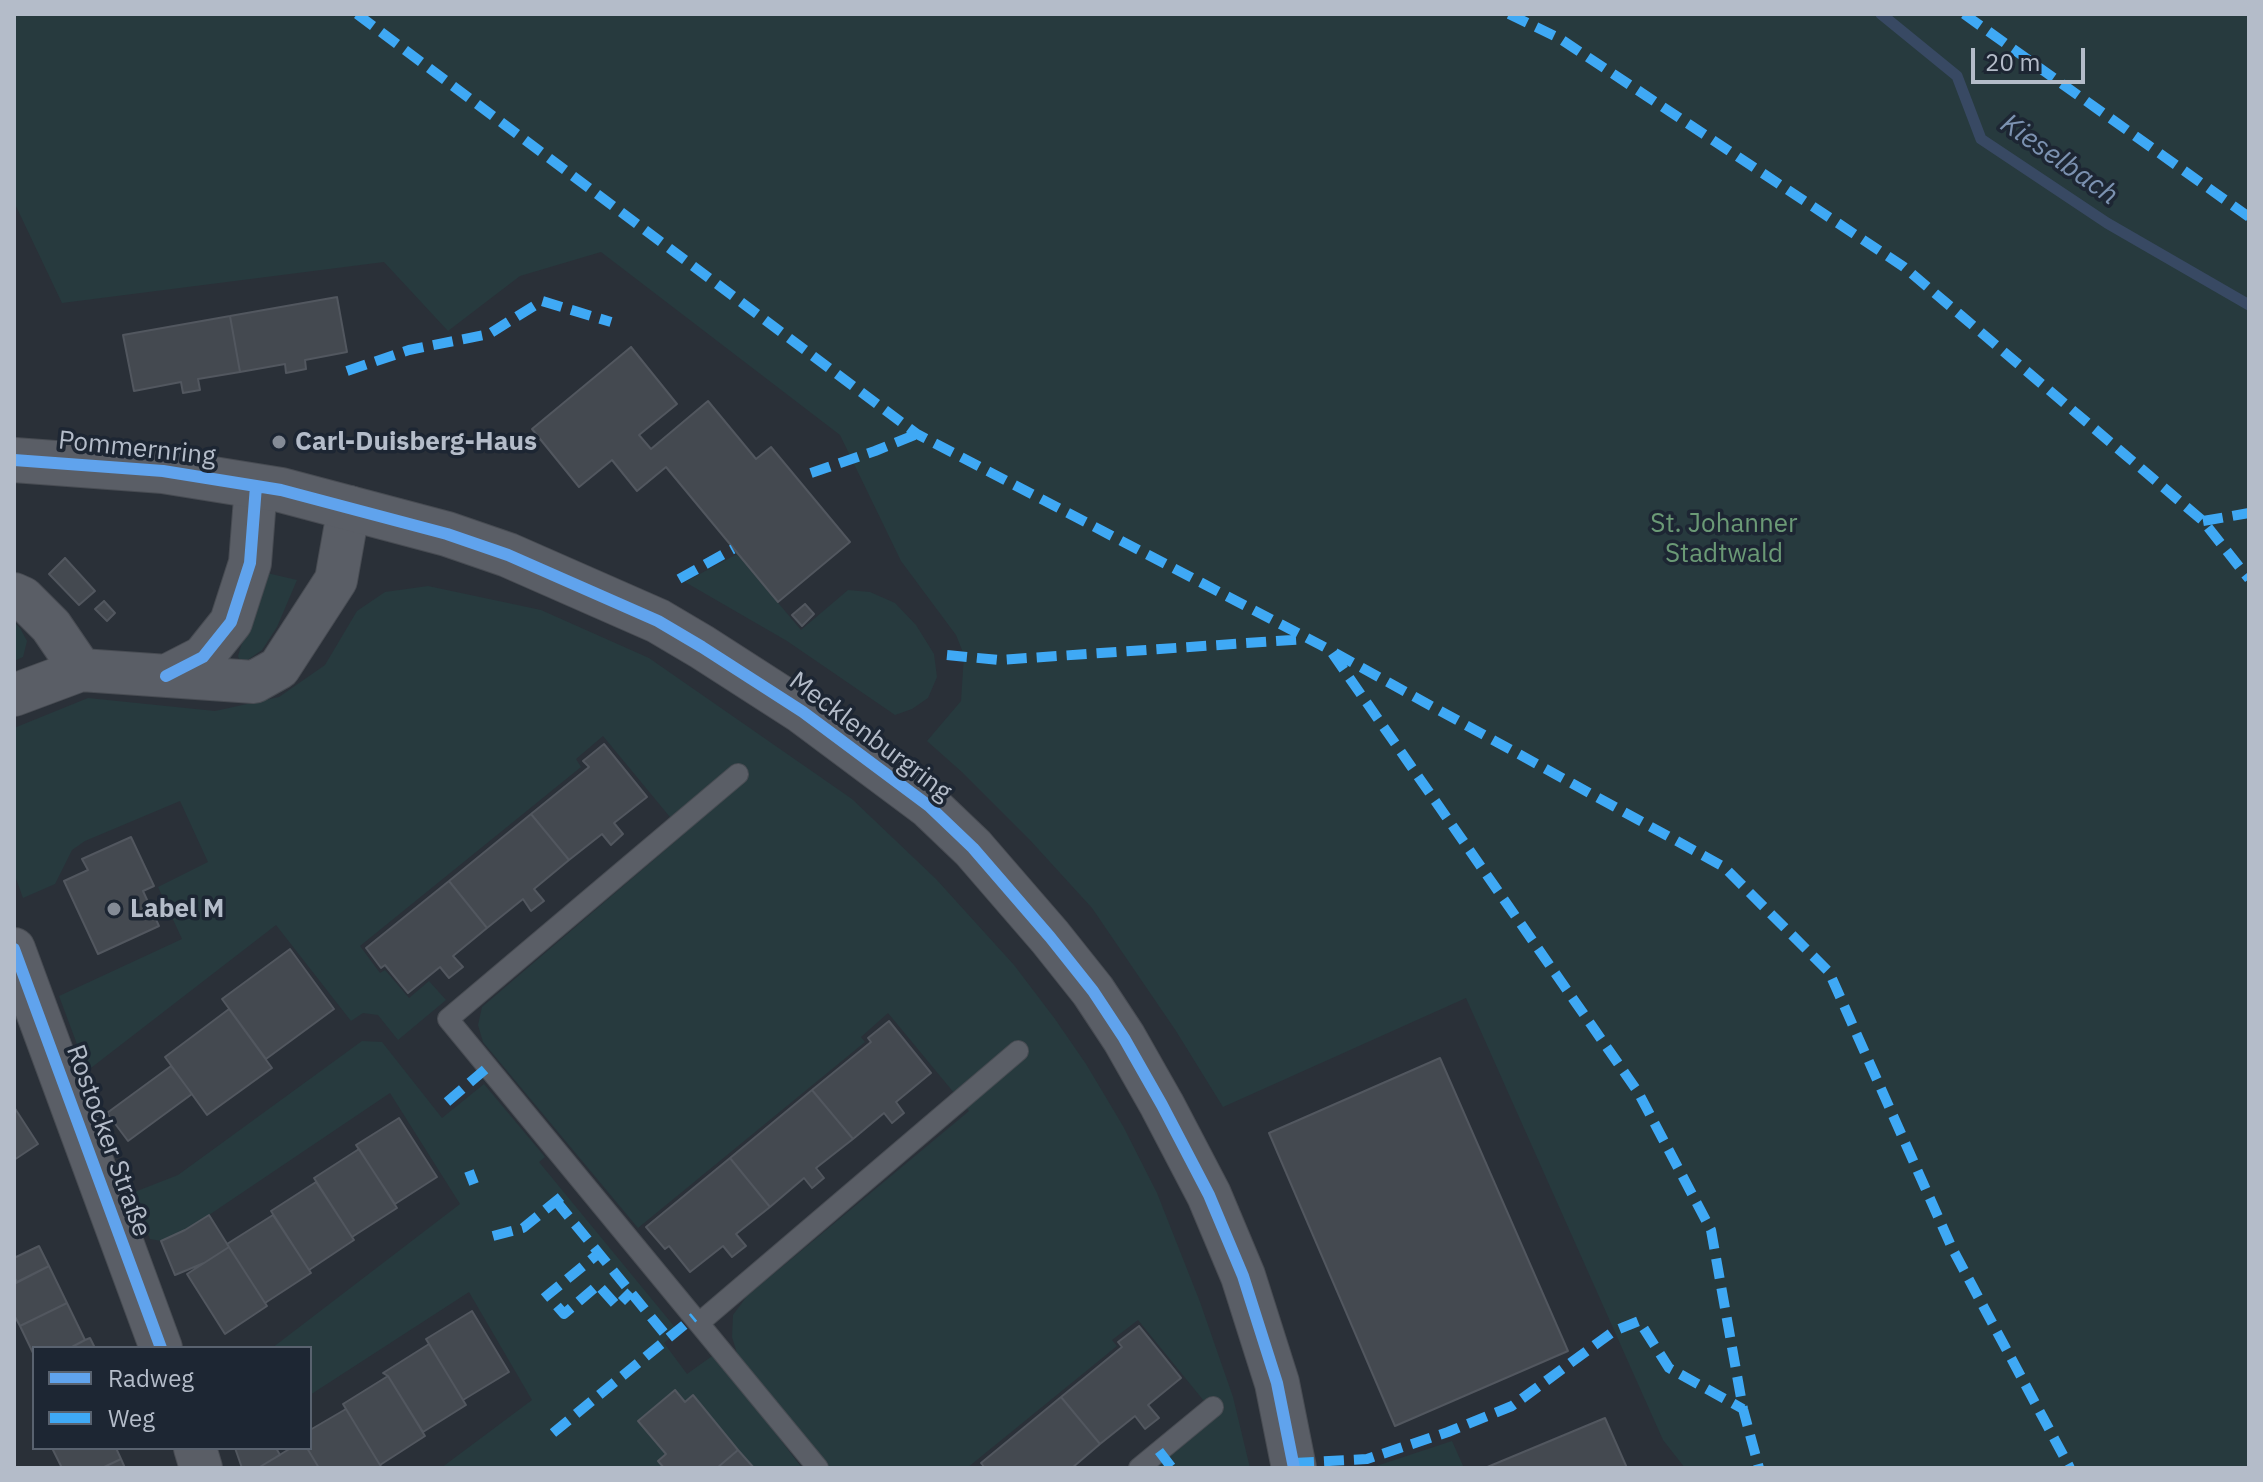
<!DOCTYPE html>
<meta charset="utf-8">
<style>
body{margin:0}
#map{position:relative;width:2263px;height:1482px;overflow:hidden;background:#2a3038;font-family:"IBM Plex Sans",sans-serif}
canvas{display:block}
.frame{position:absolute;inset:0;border:16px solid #b4bcc9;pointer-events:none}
.legend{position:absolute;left:32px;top:1346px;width:280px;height:104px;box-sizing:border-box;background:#1d2633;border:2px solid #59626f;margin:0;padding:10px 14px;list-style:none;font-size:24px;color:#b4bcc9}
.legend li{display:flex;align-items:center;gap:16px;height:40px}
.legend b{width:40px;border:2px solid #59626f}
.scale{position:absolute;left:1971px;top:48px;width:114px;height:36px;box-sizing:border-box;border:4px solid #b4bcc9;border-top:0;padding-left:10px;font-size:24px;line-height:28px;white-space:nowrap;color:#b4bcc9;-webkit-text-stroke:6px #1d2633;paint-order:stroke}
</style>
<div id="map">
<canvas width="2263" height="1482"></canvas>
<div class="frame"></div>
<ul class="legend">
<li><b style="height:10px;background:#60a3ed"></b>Radweg</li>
<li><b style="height:10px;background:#3fa9f5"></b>Weg</li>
</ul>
<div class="scale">20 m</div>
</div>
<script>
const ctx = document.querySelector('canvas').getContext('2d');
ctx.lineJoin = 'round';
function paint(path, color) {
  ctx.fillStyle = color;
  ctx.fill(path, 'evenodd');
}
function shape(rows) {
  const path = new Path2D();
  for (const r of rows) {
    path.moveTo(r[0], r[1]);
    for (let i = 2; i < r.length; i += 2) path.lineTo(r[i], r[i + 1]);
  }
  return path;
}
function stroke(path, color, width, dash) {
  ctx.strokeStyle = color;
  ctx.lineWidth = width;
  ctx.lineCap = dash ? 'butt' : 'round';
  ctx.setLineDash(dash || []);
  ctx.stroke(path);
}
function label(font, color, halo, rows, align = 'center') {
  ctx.font = font + ' "IBM Plex Sans",sans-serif';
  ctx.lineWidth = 7;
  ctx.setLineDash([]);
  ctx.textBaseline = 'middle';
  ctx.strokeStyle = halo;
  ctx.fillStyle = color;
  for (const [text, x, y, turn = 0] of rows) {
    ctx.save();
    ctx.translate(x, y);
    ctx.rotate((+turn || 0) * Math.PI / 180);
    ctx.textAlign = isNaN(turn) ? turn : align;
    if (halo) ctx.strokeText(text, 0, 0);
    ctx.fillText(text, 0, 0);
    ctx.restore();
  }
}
paint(shape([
 [14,14,2249,14,2249,1468,1685,1468,1663,1440,1466,998,1223,1107,1176,1031,1092,908,1029,839,963,773,927,741,961,701,964,655,956,635,901,561,840,435,601,252,520,276,448,331,384,262,62,303,14,202],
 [737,554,801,630,848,590,870,592,895,603,916,625,934,654,937,677,928,698,912,709,895,715,787,641,685,582],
 [267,573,297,580,277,627,262,650,246,661,240,661,238,656,241,646,260,602],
 [428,586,541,610,649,658,852,799,936,879,1014,965,1055,1019,1086,1064,1123,1126,1157,1193,1200,1302,1233,1397,1250,1468,1156,1468,1217,1417,1138,1320,1112,1340,1117,1346,967,1468,829,1468,740,1363,732,1337,733,1315,747,1296,969,1111,888,1013,861,1037,865,1042,638,1228,483,1042,478,1025,482,1007,684,834,603,736,576,759,581,767,360,946,380,973,385,970,409,998,429,981,446,1000,398,1040,378,1015,363,1013,351,1021,276,925,87,1071,59,996,182,939,158,887,208,862,180,801,85,841,72,850,55,884,23,898,14,873,14,728,88,698,215,711,279,697,325,665,357,611,385,592],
 [14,622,20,628,27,641,23,657,14,661],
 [362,1041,382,1042,442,1118,484,1084,545,1157,539,1162,678,1331,664,1343,687,1374,715,1354,802,1468,441,1468,532,1400,469,1292,310,1395,310,1348,272,1348,460,1204,390,1093,209,1215,185,1230,161,1241,150,1239,132,1193,178,1175],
 [1452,1441,1464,1468,1370,1468]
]), '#273a3e');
stroke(shape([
 [1881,14,1957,76,1981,139,2107,223,2249,305]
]), '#384963', 11);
const building = shape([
 [337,297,347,352,305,360,306,369,286,373,285,364,240,372,230,316,337,297],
 [230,316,240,372,198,379,200,390,183,393,181,382,134,391,123,335,230,316],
 [631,347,677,404,639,435,651,449,708,401,756,459,771,447,850,542,778,602,666,467,637,491,612,460,579,487,532,429,631,347],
 [65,558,95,591,79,605,49,574,65,558],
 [104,601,115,613,107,621,95,609,104,601],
 [805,604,814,614,802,626,792,615,805,604],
 [604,744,647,797,614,823,623,834,611,845,602,834,569,860,531,814,589,767,583,761,604,744],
 [531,814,569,860,534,889,544,901,531,911,523,899,487,928,449,881,531,814],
 [131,837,154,886,143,891,159,926,98,954,64,881,88,870,82,859,131,837],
 [449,881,487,928,453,956,463,967,449,978,440,967,408,993,385,965,381,968,366,948,449,881],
 [290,949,334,1009,266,1059,222,999,290,949],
 [229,1009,272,1068,207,1115,165,1057,229,1009],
 [889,1021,931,1073,896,1102,904,1113,892,1123,884,1113,853,1139,812,1090,871,1042,868,1038,889,1021],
 [1440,1058,1568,1351,1395,1426,1269,1133,1440,1058],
 [171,1066,192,1094,128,1141,107,1113,171,1066],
 [812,1090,853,1139,816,1168,824,1178,812,1188,804,1178,770,1207,730,1158,812,1090],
 [14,1107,38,1144,14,1160,14,1107],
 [399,1118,437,1177,395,1204,356,1145,399,1118],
 [359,1149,397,1208,352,1237,314,1178,359,1149],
 [730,1158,770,1207,736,1234,746,1246,732,1257,723,1246,690,1272,669,1246,665,1249,646,1227,730,1158],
 [316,1182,354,1240,309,1270,271,1211,316,1182],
 [209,1215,229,1247,204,1263,175,1275,161,1241,185,1230,209,1215],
 [273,1215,311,1273,265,1303,227,1244,273,1215],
 [39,1246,49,1266,17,1282,14,1277,14,1258,39,1246],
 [229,1247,267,1306,225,1334,187,1274,229,1247],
 [49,1266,67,1303,20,1326,14,1315,14,1284,49,1266],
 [67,1303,85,1340,70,1348,34,1348,34,1355,20,1326,67,1303],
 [472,1311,509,1372,463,1400,426,1339,472,1311],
 [1139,1326,1181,1378,1148,1405,1159,1418,1145,1429,1135,1416,1100,1444,1061,1397,1122,1347,1118,1342,1139,1326],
 [90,1338,95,1348,70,1348,85,1340,90,1338],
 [429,1344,466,1405,423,1432,388,1376,383,1373,429,1344],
 [388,1376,425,1436,380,1465,343,1404,388,1376],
 [675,1390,685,1402,693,1395,738,1450,717,1468,664,1468,658,1461,666,1454,638,1421,675,1390],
 [1061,1397,1100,1444,1072,1468,985,1468,981,1463,1061,1397],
 [346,1409,380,1465,382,1468,319,1468,307,1448,310,1448,310,1430,346,1409],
 [1605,1418,1627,1468,1485,1468,1605,1418],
 [52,1448,116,1448,121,1459,102,1468,62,1468,52,1448],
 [235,1448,276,1448,280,1455,258,1468,242,1468,235,1448],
 [291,1448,307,1448,319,1468,258,1468,291,1448],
 [738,1450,754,1468,717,1468,738,1450],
 [121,1459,125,1468,102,1468,121,1459]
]);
paint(building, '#444950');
stroke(building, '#52575f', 2);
const service = shape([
 [738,774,448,1019,818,1468],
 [699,1323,1018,1051],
 [1139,1468,1213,1407]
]);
const minor = shape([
 [14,594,23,598,51,626,81,670],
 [166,676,203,657,231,622,250,563,256,486],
 [14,695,81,670,254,682,279,668,336,580,349,507],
 [14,949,161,1348],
 [195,1448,201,1468]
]);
const tertiary = shape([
 [14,460,163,471,281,490,447,534,508,555,658,621,702,647,803,712,929,806,973,848,1050,937,1093,991,1124,1038,1162,1105,1209,1195,1243,1276,1277,1383,1294,1468]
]);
stroke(service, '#484c53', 22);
stroke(minor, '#484c53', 44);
stroke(tertiary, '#484c53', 46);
stroke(service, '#5a5e66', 20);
stroke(minor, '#5a5e66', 42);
stroke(tertiary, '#5a5e66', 44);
stroke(shape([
 [357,14,917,434,1330,650,1638,1092,1711,1230,1743,1409,1759,1468],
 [1509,14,1559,38,1904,267,2203,521,2249,579],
 [1964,14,2249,217],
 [347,371,409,350,489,334,542,301,611,322],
 [811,473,875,451,917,434],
 [2203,521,2249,513],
 [679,579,733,549],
 [1335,653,1724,867,1829,972,1952,1248,2070,1468],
 [947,655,999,660,1306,639],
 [447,1102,488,1067],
 [469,1171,474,1184],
 [556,1201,669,1339],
 [493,1236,523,1228,561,1197],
 [544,1298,599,1253],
 [557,1306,564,1314,598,1285,617,1306,631,1292],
 [553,1433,694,1317],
 [1159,1451,1172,1468],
 [1294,1463,1367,1459,1448,1432,1512,1406,1614,1331,1639,1321,1669,1368,1743,1409]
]), '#3fa9f5', 10, [20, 10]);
stroke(shape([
 [14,460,163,471,281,490,447,534,508,555,658,621,702,647,803,712,929,806,973,848,1050,937,1093,991,1124,1038,1162,1105,1209,1195,1243,1276,1277,1383,1294,1468],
 [166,676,203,657,231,622,250,563,256,486],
 [14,949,161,1348]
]), '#60a3ed', 12);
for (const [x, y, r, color] of [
 [279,442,8,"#848b96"],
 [114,909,8,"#848b96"]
]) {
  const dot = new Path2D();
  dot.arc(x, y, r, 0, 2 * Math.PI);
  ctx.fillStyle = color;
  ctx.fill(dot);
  stroke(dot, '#1d2633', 3);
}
label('bold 26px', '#b4bcc9', '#1d2633', [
 ["Carl-Duisberg-Haus",295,442],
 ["Label M",130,909]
], 'left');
label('26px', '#b4bcc9', '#1d2633', [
 ["Pommernring",137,449,6],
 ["Mecklenburgring",870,737,37],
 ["Rostocker Straße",108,1141,70]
]);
label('26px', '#6b9a76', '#1d2633', [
 ["St. Johanner",1724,524],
 ["Stadtwald",1724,554]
]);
label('italic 28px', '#7c92b1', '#1d2633', [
 ["Kieselbach",2059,160,35]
]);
</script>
